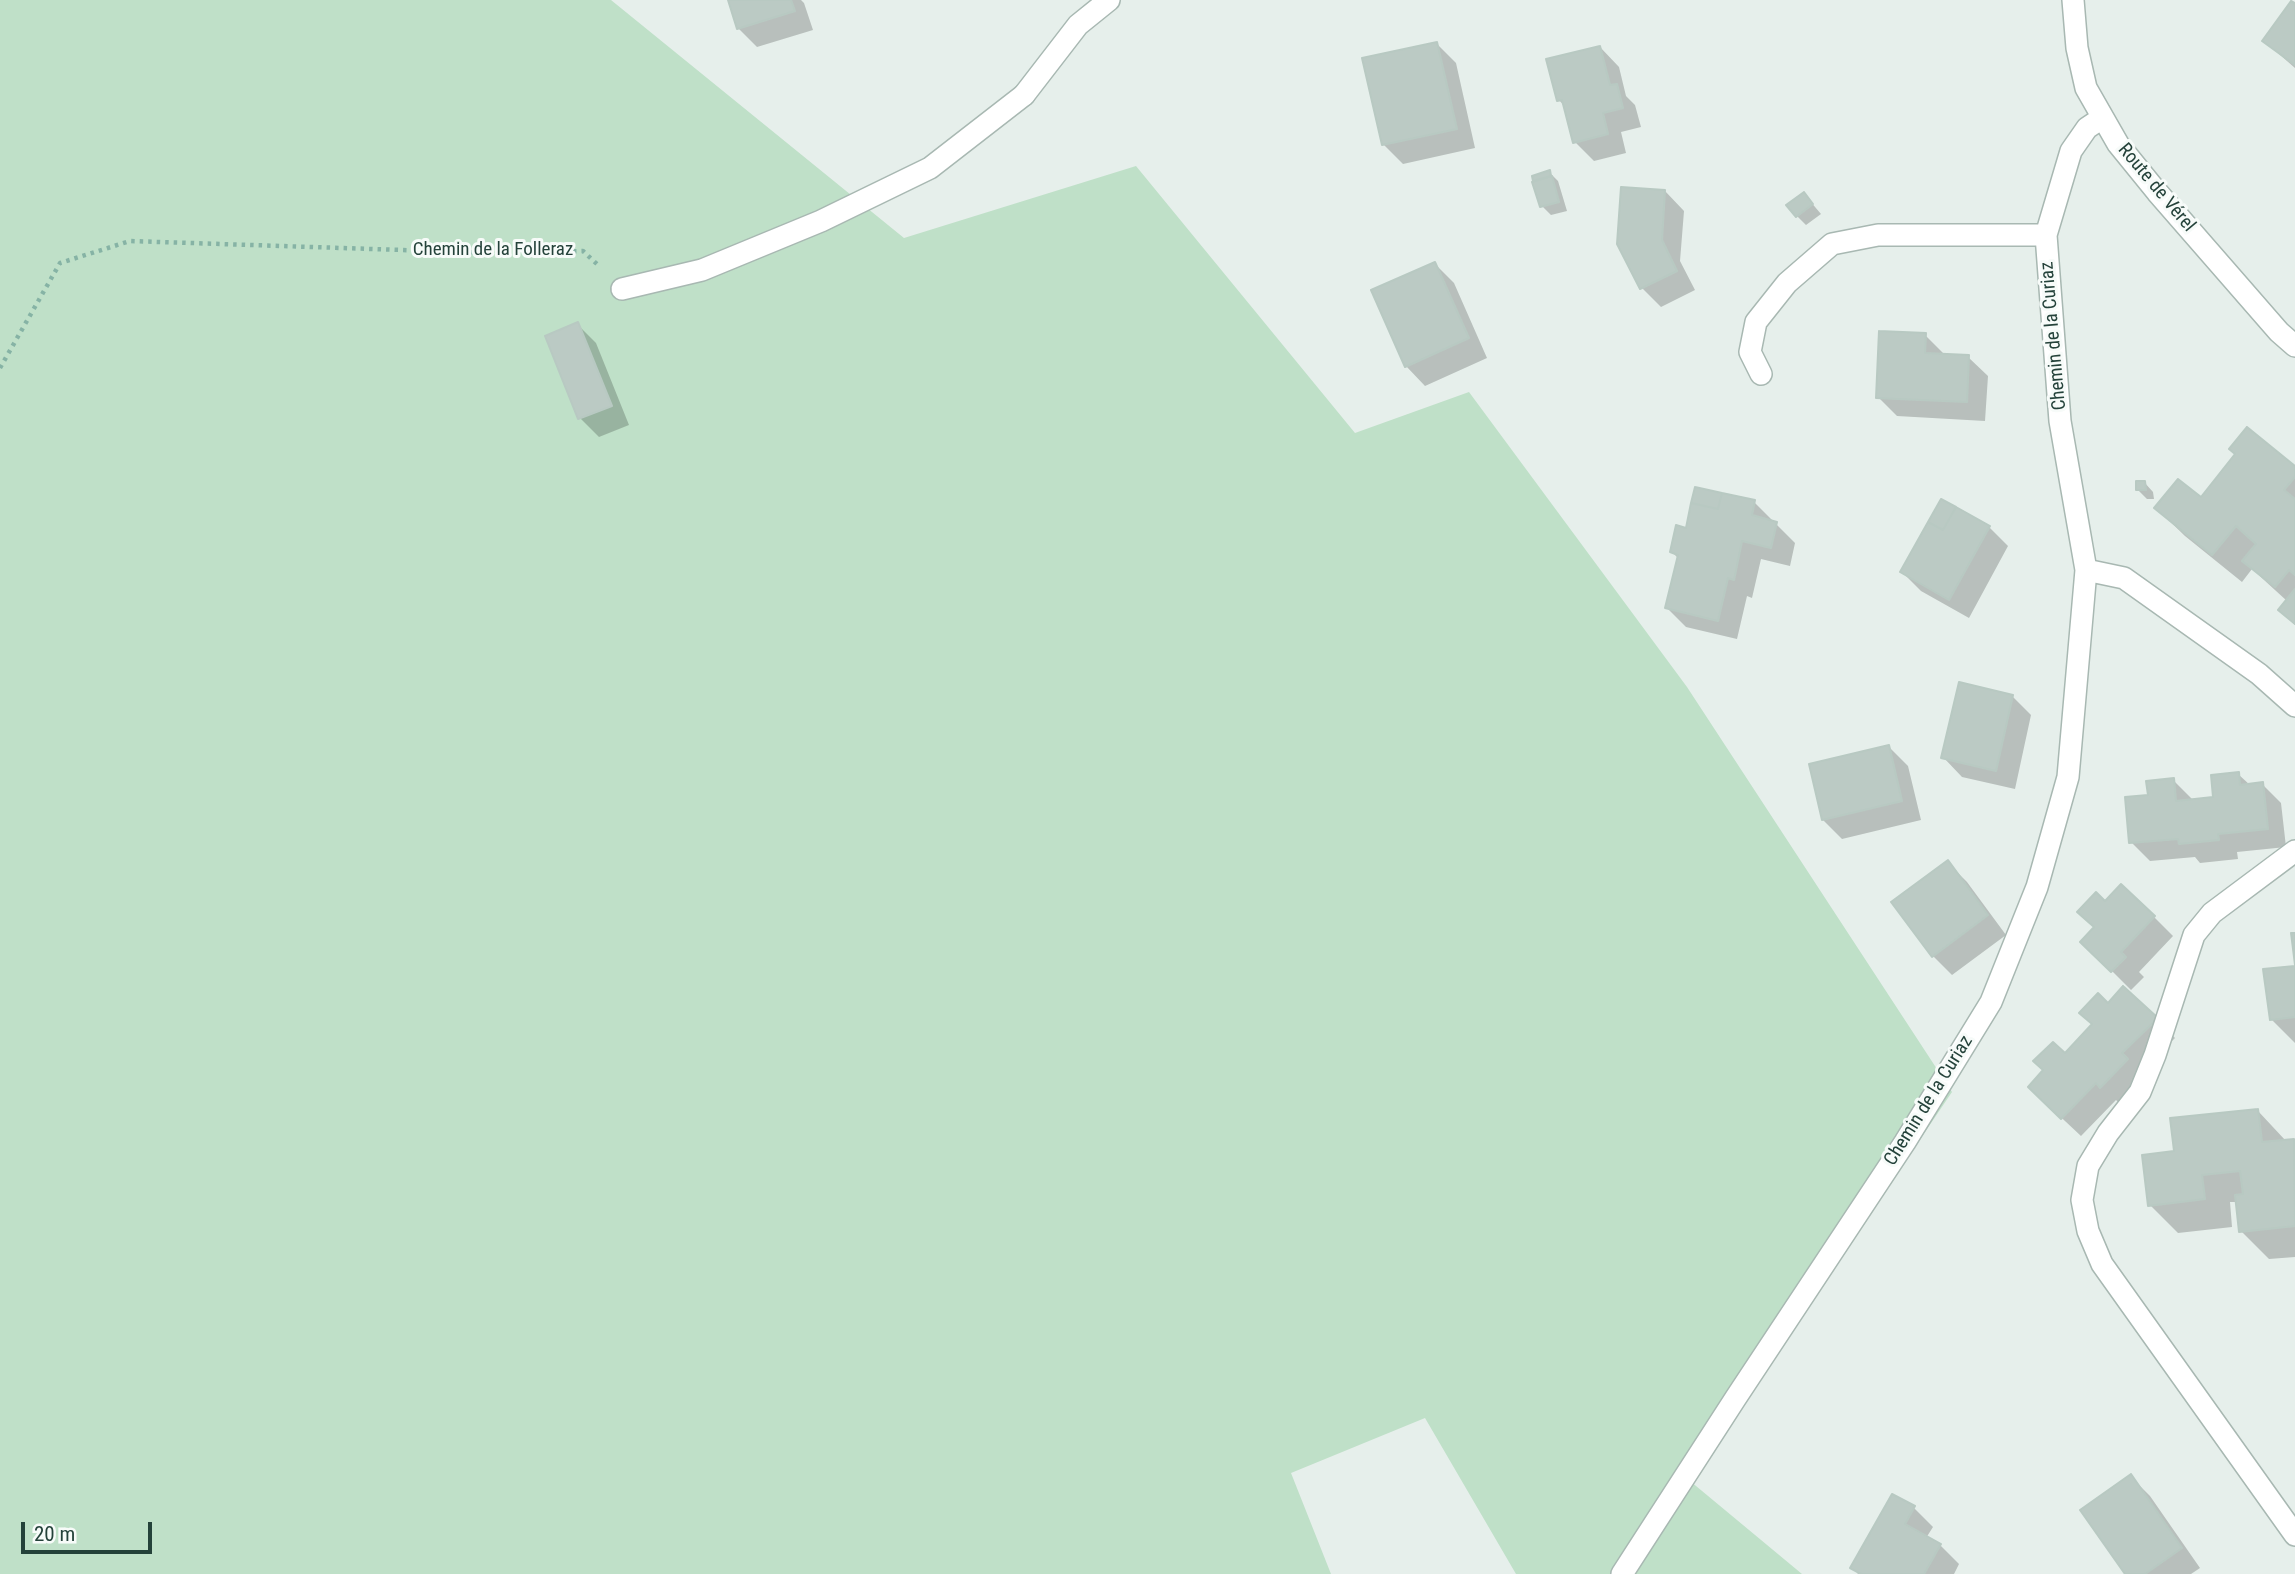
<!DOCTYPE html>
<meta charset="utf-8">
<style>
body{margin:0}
#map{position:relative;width:2295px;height:1574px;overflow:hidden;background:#e6efeb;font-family:"Roboto Condensed",sans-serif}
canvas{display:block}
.scale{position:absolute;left:21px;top:1522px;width:131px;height:32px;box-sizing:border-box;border:4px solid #24423a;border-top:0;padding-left:9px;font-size:21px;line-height:24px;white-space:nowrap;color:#24423a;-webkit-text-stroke:5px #f7fbf9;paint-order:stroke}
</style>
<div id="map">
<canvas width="2295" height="1574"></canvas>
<div class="scale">20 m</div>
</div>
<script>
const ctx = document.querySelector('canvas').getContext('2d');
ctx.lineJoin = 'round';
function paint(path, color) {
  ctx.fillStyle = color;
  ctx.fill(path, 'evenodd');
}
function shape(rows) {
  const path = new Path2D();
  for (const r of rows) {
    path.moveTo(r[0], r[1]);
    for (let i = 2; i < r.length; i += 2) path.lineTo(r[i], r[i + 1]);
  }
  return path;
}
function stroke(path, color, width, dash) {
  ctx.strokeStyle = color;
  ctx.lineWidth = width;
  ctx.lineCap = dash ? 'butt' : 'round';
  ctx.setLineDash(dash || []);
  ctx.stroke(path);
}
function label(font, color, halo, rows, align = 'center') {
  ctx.font = font + ' "Roboto Condensed",sans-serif';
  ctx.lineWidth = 6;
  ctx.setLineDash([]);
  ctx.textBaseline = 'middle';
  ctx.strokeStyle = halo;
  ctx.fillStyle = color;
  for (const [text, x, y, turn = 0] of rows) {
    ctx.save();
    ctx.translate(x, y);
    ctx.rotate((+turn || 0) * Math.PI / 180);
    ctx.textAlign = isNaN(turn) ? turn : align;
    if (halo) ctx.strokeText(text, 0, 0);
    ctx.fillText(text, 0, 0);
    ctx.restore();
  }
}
paint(shape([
 [0,0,611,0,904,238,1136,166,1355,433,1469,392,1687,687,1952,1092,1690,1481,1802,1574,1516,1574,1425,1418,1291,1473,1331,1574,0,1574]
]), '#bfe0c8');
paint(shape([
 [731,0,801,0,804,3,813,30,757,47,738,28],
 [2295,6,2295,68,2264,41],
 [1437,44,1456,63,1475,148,1403,164,1384,145],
 [1600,47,1619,67,1626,96,1635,105,1641,127,1621,132,1626,153,1594,161,1575,142,1566,108,1559,100],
 [1549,172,1558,181,1567,211,1551,215,1542,206,1534,177],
 [1665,191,1684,211,1680,261,1695,290,1661,307,1642,288],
 [1804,194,1821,214,1806,225,1797,216],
 [1435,264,1454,283,1487,358,1425,386,1406,366,1373,291],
 [577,324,596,343,629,425,599,437,580,418],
 [1925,335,1944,354,1968,357,1988,376,1985,421,1897,416,1878,397],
 [2295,468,2295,625,2280,610,2287,601,2252,569,2242,582,2185,536,2156,508,2201,500],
 [2144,482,2153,492,2154,499,2147,499,2138,490],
 [1754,502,1795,543,1790,566,1761,559,1752,598,1747,596,1737,639,1686,627,1667,608,1679,559,1672,552,1687,530],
 [1989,527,2008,546,1969,618,1921,591,1902,572],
 [2012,696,2031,715,2015,789,1962,777,1943,757],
 [1889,747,1908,766,1921,820,1842,839,1823,820],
 [2238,774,2250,785,2262,784,2281,803,2286,847,2237,852,2238,859,2200,863,2195,857,2150,861,2131,842,2150,796,2173,780,2192,799,2215,799],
 [1948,863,1967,882,2006,935,1952,975,1933,956],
 [2105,903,2154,917,2173,936,2139,972,2144,977,2131,990,2083,942,2096,928],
 [2295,968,2295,1043,2271,1019],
 [2108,1005,2156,1019,2175,1038,2140,1073,2121,1105,2116,1100,2081,1136,2049,1106,2066,1055],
 [2258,1111,2286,1141,2295,1142,2295,1257,2269,1259,2241,1231,2238,1202,2230,1202,2232,1227,2178,1233,2150,1205,2176,1153],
 [2131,1477,2150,1496,2200,1568,2191,1574,2127,1574],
 [1914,1508,1933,1527,1926,1538,1940,1545,1959,1564,1954,1574,1858,1574,1852,1567]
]), '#0003');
const building = shape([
 [728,0,791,0,795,11,737,29,728,0],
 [2291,1,2295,3,2295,65,2262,41,2291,1],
 [1437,42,1457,129,1382,145,1362,58,1437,42],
 [1600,46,1610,85,1617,84,1623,108,1603,113,1608,134,1573,143,1562,100,1557,101,1546,59,1600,46],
 [1550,170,1551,176,1533,181,1532,176,1550,170],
 [1552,176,1559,202,1540,207,1532,182,1552,176],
 [1621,187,1665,190,1662,240,1677,271,1640,289,1617,244,1621,187],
 [1804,192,1813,204,1796,217,1786,205,1804,192],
 [1435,262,1469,338,1405,367,1371,290,1435,262],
 [578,322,612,406,578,419,545,336,578,322],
 [1879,331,1926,333,1925,353,1969,355,1967,402,1876,398,1879,331],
 [2247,427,2295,466,2295,477,2284,490,2295,499,2295,575,2289,570,2275,587,2242,561,2256,544,2236,526,2212,555,2154,508,2178,479,2201,497,2235,454,2229,449,2247,427],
 [2136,481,2145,481,2146,490,2136,490,2136,481],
 [1695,487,1722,493,1718,509,1691,503,1695,487],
 [1722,493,1755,500,1752,515,1777,522,1771,548,1742,541,1734,580,1728,578,1718,621,1665,608,1678,555,1670,552,1676,525,1686,528,1691,503,1718,509,1722,493],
 [1941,499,1956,507,1943,530,1928,522,1941,499],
 [1956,507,1990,526,1949,600,1900,572,1928,522,1943,530,1956,507],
 [2295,589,2295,624,2278,610,2295,589],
 [1959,682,2013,695,1996,771,1941,758,1959,682],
 [1889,745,1902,801,1822,820,1809,764,1889,745],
 [2239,772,2240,785,2263,782,2268,829,2218,834,2219,840,2179,844,2178,839,2129,843,2125,797,2148,795,2146,781,2174,778,2176,801,2213,797,2211,775,2239,772],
 [1948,860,1988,915,1932,957,1891,902,1948,860],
 [2121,884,2155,916,2121,952,2126,957,2111,972,2080,942,2094,927,2077,912,2096,892,2105,901,2121,884],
 [2291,933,2295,933,2295,965,2291,933],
 [2295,966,2295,1017,2270,1020,2263,969,2295,966],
 [2123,986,2158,1018,2122,1053,2128,1059,2100,1088,2096,1083,2061,1119,2028,1087,2043,1070,2033,1061,2053,1042,2065,1053,2092,1024,2079,1013,2098,993,2108,1003,2123,986],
 [2258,1109,2262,1142,2294,1139,2295,1226,2239,1232,2235,1195,2243,1194,2240,1171,2202,1175,2205,1199,2148,1206,2142,1155,2174,1151,2170,1118,2258,1109],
 [2131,1474,2182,1548,2145,1574,2125,1574,2080,1510,2131,1474],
 [1892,1494,1915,1506,1905,1524,1941,1544,1924,1574,1861,1574,1850,1568,1892,1494]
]);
paint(building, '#bbcac4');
stroke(building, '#b8c9c2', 2);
const service = shape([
 [622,289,702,270,821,221,930,168,1024,95]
]);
const minor = shape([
 [1024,95,1078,25,1109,0],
 [1761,374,1750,352,1756,322,1787,283,1832,244,1878,235,2046,235],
 [2086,570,2124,578,2259,674,2295,706],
 [2295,851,2212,913,2194,935,2155,1055,2140,1092,2108,1133,2088,1166,2082,1200,2088,1231,2102,1264,2295,1535],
 [1622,1574,1735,1399,1905,1142,1991,1002,2037,887,2068,777,2086,570,2060,421,2046,235,2071,151,2087,128,2102,118]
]);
const tertiary = shape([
 [2073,0,2077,48,2086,88,2118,144,2157,192,2279,332,2295,346]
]);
stroke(service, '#a8b8b2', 24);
stroke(minor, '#a8b8b2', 24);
stroke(tertiary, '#a8b8b2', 24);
stroke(shape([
 [0,368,60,263,130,241,493,253,583,251,599,266]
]), '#86b3a5', 4.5, [3.5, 5]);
stroke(service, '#fff', 21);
stroke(minor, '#fff', 21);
stroke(tertiary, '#fff', 21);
label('19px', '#24423a', '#f7fbf9', [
 ["Route de Vérel",2156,188,50],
 ["Chemin de la Folleraz",493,250],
 ["Chemin de la Curiaz",2054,336,-95],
 ["Chemin de la Curiaz",1929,1101,-58]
]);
</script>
